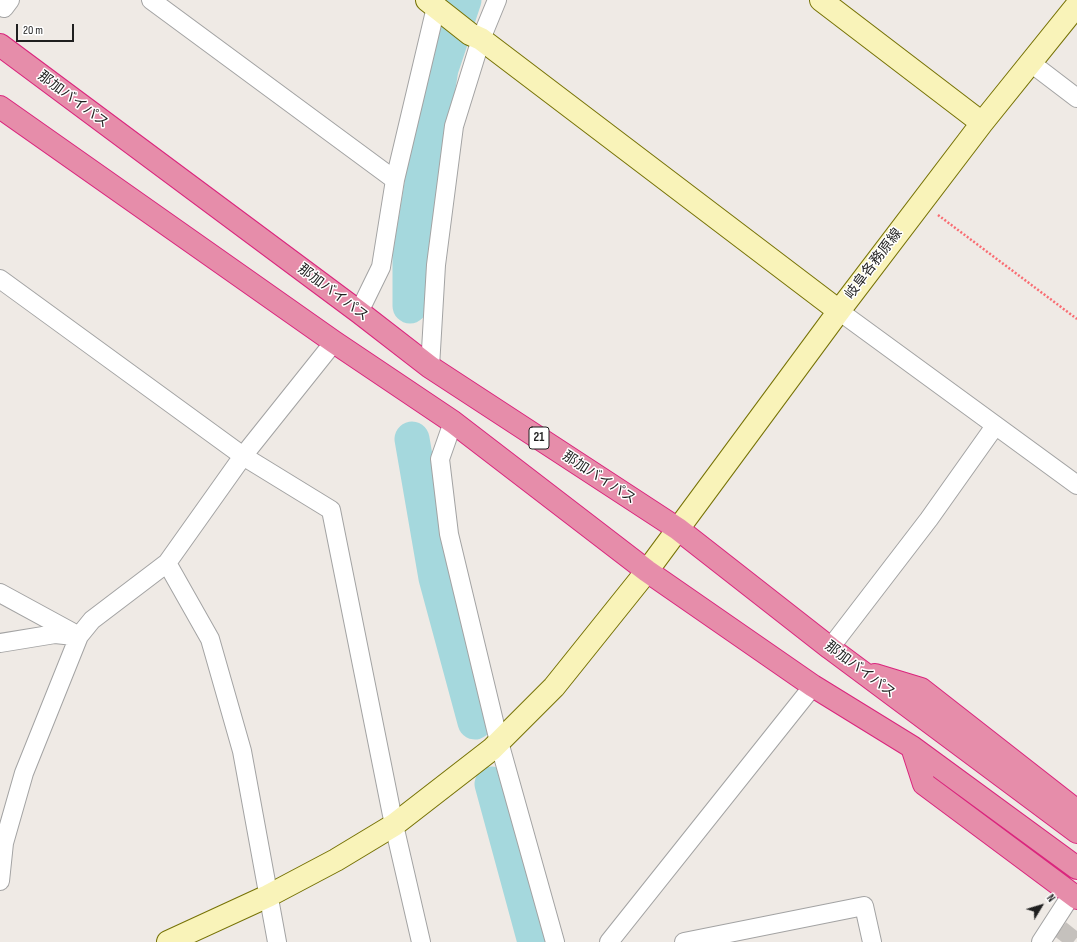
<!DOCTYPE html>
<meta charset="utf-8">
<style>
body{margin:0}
#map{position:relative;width:1077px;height:942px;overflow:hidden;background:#efeae5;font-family:"Sofia Sans Condensed",sans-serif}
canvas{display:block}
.north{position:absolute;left:1021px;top:886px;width:40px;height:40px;-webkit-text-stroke:3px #fff;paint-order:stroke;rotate:52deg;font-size:11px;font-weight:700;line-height:16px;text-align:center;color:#1f1f1f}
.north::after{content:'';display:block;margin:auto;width:14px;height:18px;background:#1f1f1f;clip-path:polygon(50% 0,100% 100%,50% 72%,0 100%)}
.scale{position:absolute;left:16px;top:24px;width:58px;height:18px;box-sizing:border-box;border:2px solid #1f1f1f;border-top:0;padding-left:5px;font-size:12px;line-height:14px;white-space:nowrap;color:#1f1f1f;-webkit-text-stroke:3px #fff;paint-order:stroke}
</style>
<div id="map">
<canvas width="1077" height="942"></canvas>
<div class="north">N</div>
<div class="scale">20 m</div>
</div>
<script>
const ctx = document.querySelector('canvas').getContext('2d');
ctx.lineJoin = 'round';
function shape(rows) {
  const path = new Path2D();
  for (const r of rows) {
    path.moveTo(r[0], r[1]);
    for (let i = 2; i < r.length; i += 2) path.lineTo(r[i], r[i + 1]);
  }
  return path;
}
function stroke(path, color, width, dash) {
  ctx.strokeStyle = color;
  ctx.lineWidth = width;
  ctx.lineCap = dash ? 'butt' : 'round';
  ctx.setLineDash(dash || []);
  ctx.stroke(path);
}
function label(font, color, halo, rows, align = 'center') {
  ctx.font = font + ' "Sofia Sans Condensed","Noto Sans JP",sans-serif';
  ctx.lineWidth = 3;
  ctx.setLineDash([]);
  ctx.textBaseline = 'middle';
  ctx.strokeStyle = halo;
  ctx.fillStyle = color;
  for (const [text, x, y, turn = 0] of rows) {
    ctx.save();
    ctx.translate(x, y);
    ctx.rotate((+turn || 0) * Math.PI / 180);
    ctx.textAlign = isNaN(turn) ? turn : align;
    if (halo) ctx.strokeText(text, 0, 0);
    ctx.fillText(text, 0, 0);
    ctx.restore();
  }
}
stroke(shape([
 [410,306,410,256,441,69,464,0],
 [412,439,436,578,475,722],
 [492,784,535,942]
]), '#a5d8dd', 35);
stroke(shape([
 [1062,942,1077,923]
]), '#c5c1bd', 18, [18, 9]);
const street = shape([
 [151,0,395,180],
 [4,8,10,0],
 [1031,63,1077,98],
 [0,279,243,456,331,510,394,825,421,942],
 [839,311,1077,485],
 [359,312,381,267,395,180,436,7],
 [430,367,436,265,454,126,481,39,497,0],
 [453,422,440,459,449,534,499,742,555,942],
 [167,563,210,639,242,751,277,942],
 [0,593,79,636],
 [0,643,55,634,74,636],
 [830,648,929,519,995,426],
 [0,881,4,843,24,773,79,636,92,620,167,563,243,456,334,342],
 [609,942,813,686],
 [684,942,864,906,872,942],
 [1041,942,1072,894]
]);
const secondary = shape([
 [427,0,470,34,481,39,839,311],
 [821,0,982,123],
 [168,942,268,896,336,860,394,825,492,749,554,687,647,571,839,311,982,123,1077,5]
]);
const highway = shape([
 [0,45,359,312,430,367,678,529,830,648,1077,832],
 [0,107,334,342,453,422,647,571,813,686,912,747,1077,868],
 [875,675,921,689,1077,811],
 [912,747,924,784,1077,898]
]);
stroke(street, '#a3a3a3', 20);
stroke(secondary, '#767205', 24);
stroke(highway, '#da257d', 24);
stroke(shape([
 [938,215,1077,319]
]), '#f96c72', 2.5, [2, 2]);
stroke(street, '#fff', 18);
stroke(secondary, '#f9f3b9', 22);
stroke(highway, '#e68daa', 22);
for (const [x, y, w] of [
 [539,438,20]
]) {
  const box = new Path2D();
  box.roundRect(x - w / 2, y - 11, w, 22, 3);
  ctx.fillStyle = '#fff';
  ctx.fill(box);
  stroke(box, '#1f1f1f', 1);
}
label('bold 13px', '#1f1f1f', null, [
 ["21",539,438]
]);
label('14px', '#1f1f1f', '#fff', [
 ["那加バイパス",73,100,37],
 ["岐阜各務原線",874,264,-53],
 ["那加バイパス",333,293,37],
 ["那加バイパス",599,478,33],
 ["那加バイパス",860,670,37]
]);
</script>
